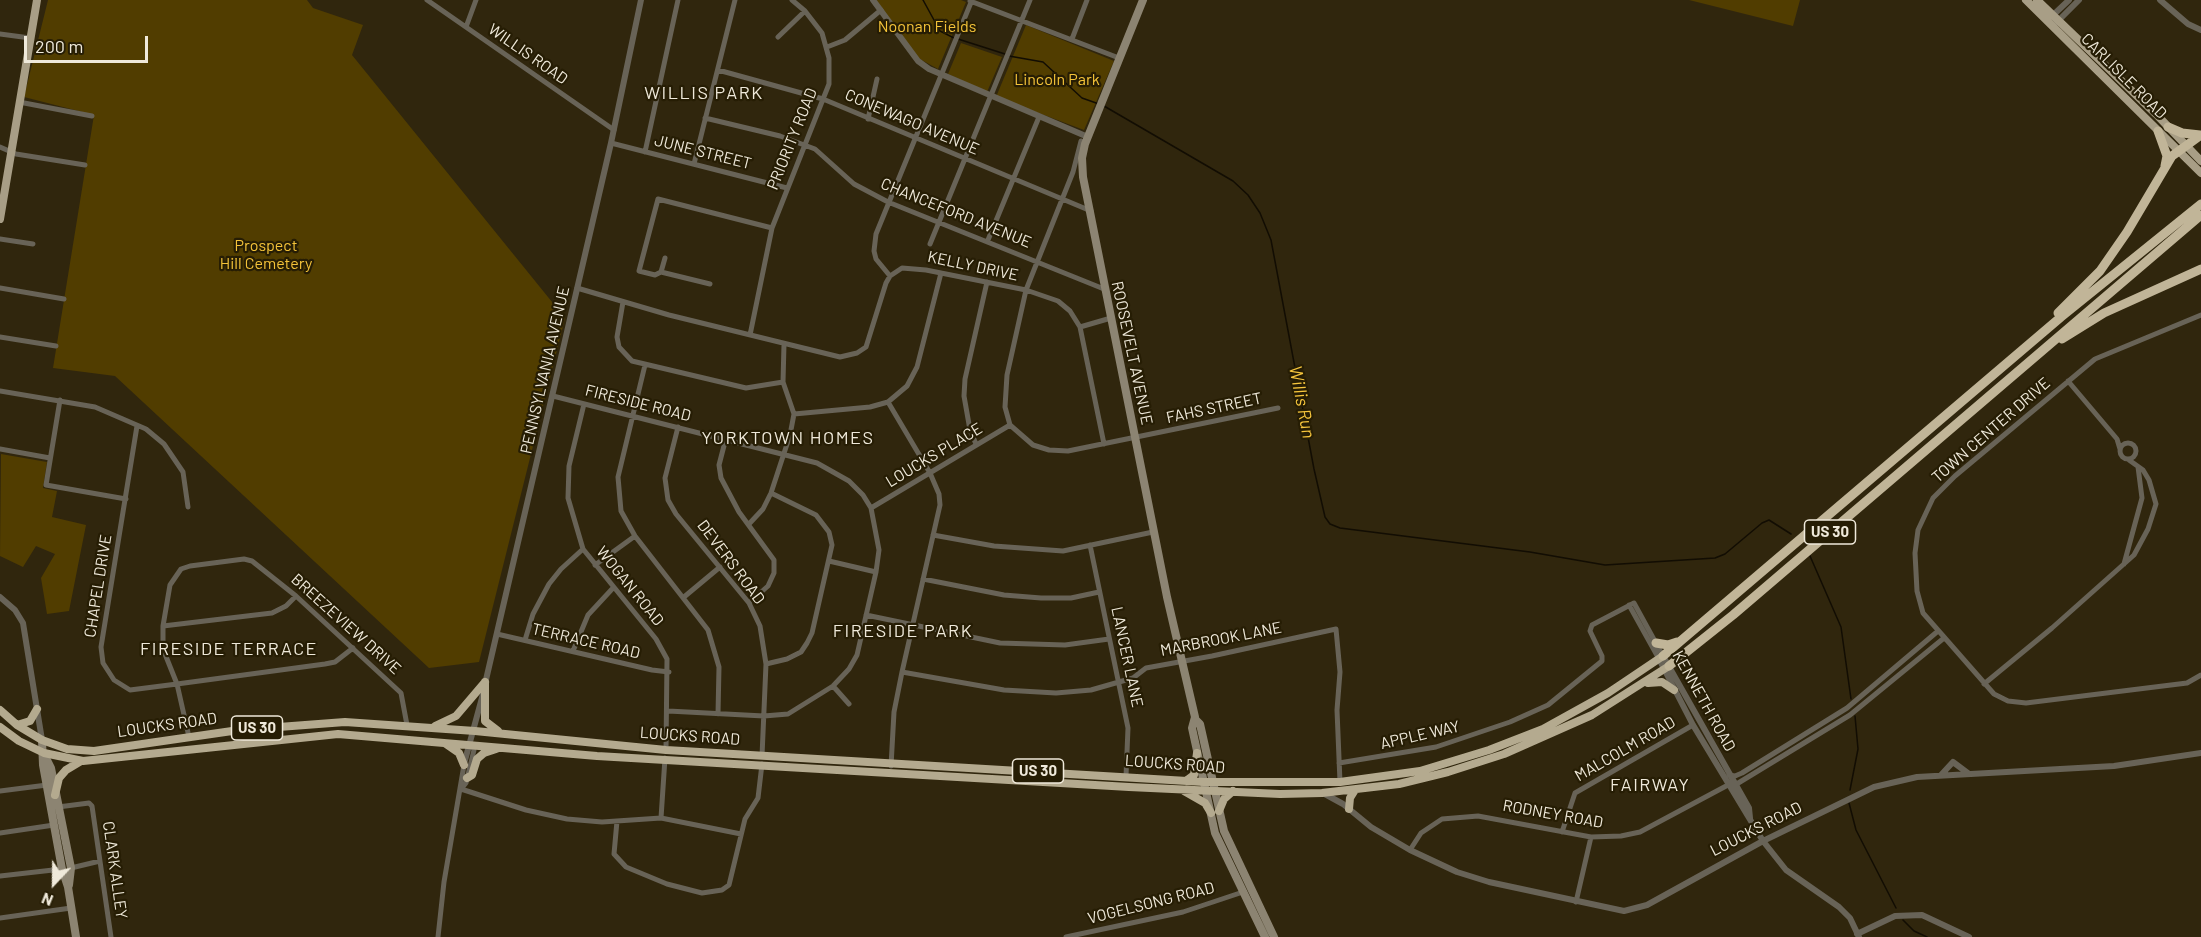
<!DOCTYPE html>
<style>
body{margin:0}
#map{position:relative;width:2201px;height:937px;overflow:hidden;background:#30260d;font-family:Barlow,sans-serif}
canvas{display:block}
.north{position:absolute;left:24px;top:853px;width:60px;height:60px;-webkit-text-stroke:4px #261d04;paint-order:stroke;rotate:202deg;font-size:16px;font-weight:700;line-height:24px;text-align:center;color:#efe9da}
.north::after{content:'';display:block;margin:auto;width:21px;height:27px;background:#efe9da;clip-path:polygon(50% 0,100% 100%,50% 72%,0 100%)}
.scale{position:absolute;left:24px;top:36px;width:124px;height:27px;box-sizing:border-box;border:3px solid #efe9da;border-top:0;padding-left:8px;font-size:18px;line-height:21px;white-space:nowrap;color:#efe9da;-webkit-text-stroke:4px #261d04;paint-order:stroke}
</style>
<div id="map">
<canvas width="2201" height="937"></canvas>
<div class="north">N</div>
<div class="scale">200 m</div>
</div>
<script>
const ctx = document.querySelector('canvas').getContext('2d');
ctx.lineJoin = 'round';
function paint(path, color) {
  ctx.fillStyle = color;
  ctx.fill(path, 'evenodd');
}
function shape(rows) {
  const path = new Path2D();
  for (const r of rows) {
    if (r.length === 3) {
      path.moveTo(r[0] + r[2], r[1]);
      path.arc(r[0], r[1], r[2], 0, 2 * Math.PI);
      continue;
    }
    path.moveTo(r[0], r[1]);
    for (let i = 2; i < r.length; i += 2) path.lineTo(r[i], r[i + 1]);
  }
  return path;
}
function stroke(path, color, width, dash) {
  ctx.strokeStyle = color;
  ctx.lineWidth = width;
  ctx.lineCap = dash ? 'butt' : 'round';
  ctx.setLineDash(dash || []);
  ctx.stroke(path);
}
function label(font, color, halo, rows, align = 'center') {
  ctx.font = font + ' Barlow,sans-serif';
  ctx.lineWidth = 4.5;
  ctx.setLineDash([]);
  ctx.textBaseline = 'middle';
  ctx.strokeStyle = halo;
  ctx.fillStyle = color;
  for (const [text, x, y, turn = 0] of rows) {
    ctx.save();
    ctx.translate(x, y);
    ctx.rotate((+turn || 0) * Math.PI / 180);
    ctx.textAlign = isNaN(turn) ? turn : align;
    if (halo) ctx.strokeText(text, 0, 0);
    ctx.fillText(text, 0, 0);
    ctx.restore();
  }
}
paint(shape([
 [48,0,307,0,313,8,363,25,352,55,565,318,479,662,429,668,115,376,53,368,94,115,24,97],
 [876,0,961,0,966,2,938,69,918,58],
 [1689,0,1800,0,1793,26],
 [1026,25,1114,61,1084,130,996,97],
 [961,43,1002,57,987,92,948,74],
 [1,454,47,462,43,488,57,491,52,517,86,525,69,611,47,614,41,578,55,554,36,546,23,567,0,556]
]), '#513d00');
stroke(shape([
 [923,0,940,31,954,38],
 [958,39,1005,54],
 [1009,56,1043,62,1082,98,1099,104],
 [1104,106,1233,181,1248,195,1260,213,1271,240,1314,469,1325,517,1330,524,1340,528,1530,552,1605,565,1715,558,1725,554,1762,523,1769,520,1791,534],
 [1810,556,1841,627,1851,699],
 [1850,790,1858,749,1855,716],
 [1849,803,1856,830,1896,908],
 [1903,920,1914,931,1927,937]
]), '#120d03', 1.5);
stroke(shape([
 [427,0,614,130],
 [970,1,1119,58],
 [466,27,476,0],
 [0,34,30,38],
 [778,37,805,11],
 [1072,39,1087,0],
 [827,47,845,40,881,10],
 [718,70,823,99,1091,211],
 [19,102,92,116],
 [705,118,780,136,815,149,854,184,888,202,1104,289],
 [868,119,877,79],
 [1081,141,1073,172,1026,290,1007,375,1005,407,1010,425,1033,445,1049,450,1068,451,1278,408],
 [611,143,787,188],
 [0,147,16,154,85,165],
 [645,152,678,0],
 [694,164,735,0],
 [0,239,33,244],
 [988,240,1039,117],
 [930,244,1030,0],
 [665,258,661,272,710,284],
 [661,272,655,275,639,271,658,199,772,228],
 [890,276,876,259,874,251,876,234,972,0],
 [0,288,64,299],
 [577,288,669,315,840,357,857,353,866,347,886,283,890,276,902,268,926,270,1026,290,1058,301,1070,311,1080,327,1104,444],
 [623,302,617,337,619,347,632,361,746,388,783,382],
 [2201,315,2095,359,1955,476,1933,498,1918,530,1915,553,1917,591,1923,613,1994,694,2008,701,2026,703,2187,683,2201,675],
 [1080,327,1111,318],
 [750,335,772,228,829,84,829,58,822,33,805,11,792,0],
 [0,337,56,346],
 [645,365,618,477,621,511,635,536,708,630,719,667,718,714],
 [2068,381,2117,439,2120,449],
 [0,391,95,407,146,429,164,444,183,472,188,507],
 [553,396,817,463,849,481,863,495,871,508,879,550,876,572,857,655,849,669,833,686,788,714,764,716,668,711],
 [60,400,46,485,126,499],
 [888,402,930,473,939,494,940,505,902,672,894,712,891,766],
 [584,404,569,466,568,498,583,549,656,639,667,659,666,750],
 [794,414,870,407,888,402,907,386,917,367,941,273],
 [137,426,101,647,103,663,114,680,130,690,177,684,325,664,335,662,353,648],
 [678,427,665,478,668,500,676,514,749,603,760,626,766,664,762,756],
 [726,438,719,465,721,478,739,512,774,560,774,573,768,586,749,603],
 [2128,451,8],
 [976,444,970,430,964,396,965,379,987,282],
 [0,449,50,458],
 [871,508,1010,425],
 [749,524,763,509,771,493,790,435,794,414,783,382,784,344],
 [933,535,994,546,1063,551,1153,532],
 [1090,545,1128,728,1126,776],
 [829,561,876,572],
 [2124,564,2142,498,2138,467],
 [595,565,635,536],
 [923,579,1004,595,1041,598,1071,598,1099,592],
 [684,597,720,567],
 [1629,605,1659,659],
 [866,615,1000,643,1065,645,1109,639],
 [163,626,272,613,286,606,296,596],
 [497,634,652,670,669,672],
 [525,640,533,614,549,584,561,569,583,549],
 [573,651,588,615,613,588],
 [766,664,787,659,801,652,807,643,812,633,832,545,829,532,816,515,771,493],
 [902,672,1004,690,1056,693,1091,690,1133,678,1146,668,1212,656,1336,629,1340,672,1337,710,1340,782],
 [1984,684,2052,628,2134,555,2148,529,2156,504,2149,480,2143,470,2129,460],
 [833,686,849,704],
 [189,737,177,684,163,649,163,626,170,585,181,569,190,566,244,559,252,561,296,596,401,693,407,725],
 [1339,763,1436,747,1510,722,1548,705,1602,661,1602,656,1590,631,1592,625,1634,603,1663,656],
 [1729,775,1735,776,1742,773,1847,708,1938,631],
 [1735,785,1850,715,1944,638],
 [461,789,526,810,567,819,602,822,661,818,741,834],
 [461,789,466,783,474,750,471,744],
 [0,791,47,785],
 [58,807,89,803,92,806,111,937],
 [661,818,665,758],
 [617,821,614,854,626,867,667,884,702,893,722,890,729,885,745,819,758,798,762,764],
 [1562,832,1575,793,1693,725],
 [0,833,54,825],
 [1410,850,1421,833,1442,819,1478,816,1591,837,1621,836,1640,832,1728,785],
 [71,868,100,861],
 [0,876,62,869],
 [1576,902,1591,837],
 [0,918,71,908],
 [438,937,444,882,464,765],
 [1066,937,1183,912,1243,892]
]), '#686357', 5);
stroke(shape([
 [873,0,918,61,929,69,1088,137],
 [2160,0,2188,24,2201,30],
 [2050,18,2069,0],
 [2056,23,2079,0],
 [0,597,15,610,23,623,42,740],
 [1663,656,1749,808,1750,818],
 [1659,659,1693,725,1763,841,1786,870,1839,907,1850,918,1859,937],
 [485,684,611,143,641,0],
 [464,764,483,694],
 [1941,775,1953,762,1969,774],
 [1323,793,1343,804,1371,827,1410,850,1457,872,1489,882,1624,911,1647,905,1763,841,1874,787,1917,777,2114,766,2201,753],
 [1857,934,1895,916,1922,915,1969,937]
]), '#686357', 6);
stroke(shape([
 [1143,0,1085,144,1082,158,1083,177,1167,597,1195,717,1192,728,1215,833,1265,937],
 [1195,719,1200,724,1224,831,1274,937],
 [42,740,43,765,62,869,68,887,76,937],
 [44,754,51,768,71,868,69,885]
]), '#8c8472', 8);
stroke(shape([
 [2026,0,2201,173],
 [2037,0,2156,114,2201,161],
 [0,219,37,0]
]), '#a89e86', 8);
stroke(shape([
 [485,682,485,721,498,731],
 [1648,683,1662,682,1674,690],
 [0,710,17,725,42,740,67,749,94,751,239,730,345,722,475,731,666,750,1204,782,1340,782,1420,771,1489,750,1543,729,1608,693,1663,656],
 [17,725,30,721,37,709],
 [435,726,456,716,485,682],
 [0,727,19,741,44,753,83,761,338,734,597,756,1129,787,1280,794,1322,793,1399,784,1448,772,1504,754,1592,715,1669,666],
 [446,744,459,753,464,765],
 [467,778,472,775,477,759,484,753,496,749],
 [1186,781,1194,775,1197,753],
 [1184,791,1205,803,1211,813],
 [55,795,59,778,66,770,81,761],
 [1349,809,1350,798,1355,790],
 [1219,811,1224,799,1233,791]
]), '#b4aa8f', 8);
stroke(shape([
 [2168,127,2182,133,2200,135],
 [2158,131,2167,156,2165,166],
 [2058,313,2100,271,2127,232,2172,156,2201,135],
 [2062,339,2104,313,2201,269],
 [1656,643,1668,645,1677,642],
 [1663,656,2061,317,2201,204],
 [1669,666,1733,615,2201,215]
]), '#c1b598', 9);
for (const [x, y, w] of [
 [1830,532,51],
 [257,728,51],
 [1038,771,51]
]) {
  const box = new Path2D();
  box.roundRect(x - w / 2, y - 12, w, 24, 4.5);
  ctx.fillStyle = '#261d04';
  ctx.fill(box);
  stroke(box, '#efe9da', 1.5);
}
label('bold 15px', '#efe9da', null, [
 ["US 30",1830,532],
 ["US 30",257,728],
 ["US 30",1038,771]
]);
label('16px', '#f4c339', '#261d04', [
 ["Noonan Fields",927,27],
 ["Lincoln Park",1057,80],
 ["Prospect",266,246],
 ["Hill Cemetery",266,264]
]);
label('16px', '#efe9da', '#261d04', [
 ["WILLIS ROAD",528,54,35],
 ["CARLISLE ROAD",2124,76,45],
 ["CONEWAGO AVENUE",912,122,23],
 ["PRIORITY ROAD",792,139,-68],
 ["JUNE STREET",703,152,14],
 ["CHANCEFORD AVENUE",956,213,22],
 ["KELLY DRIVE",973,266,12],
 ["ROOSEVELT AVENUE",1132,353,78],
 ["PENNSYLVANIA AVENUE",545,370,-77],
 ["FIRESIDE ROAD",638,403,14],
 ["FAHS STREET",1214,408,-12],
 ["TOWN CENTER DRIVE",1991,430,-41],
 ["LOUCKS PLACE",934,455,-31],
 ["DEVERS ROAD",731,562,53],
 ["CHAPEL DRIVE",98,586,-81],
 ["WOGAN ROAD",630,586,51],
 ["BREEZEVIEW DRIVE",346,624,42],
 ["MARBROOK LANE",1221,639,-11],
 ["TERRACE ROAD",586,641,13],
 ["LANCER LANE",1127,657,78],
 ["KENNETH ROAD",1704,701,61],
 ["LOUCKS ROAD",167,725,-8],
 ["APPLE WAY",1420,735,-13],
 ["LOUCKS ROAD",690,736,4],
 ["MALCOLM ROAD",1625,749,-30],
 ["LOUCKS ROAD",1175,764,4],
 ["RODNEY ROAD",1553,814,10],
 ["LOUCKS ROAD",1756,829,-27],
 ["CLARK ALLEY",115,870,82],
 ["VOGELSONG ROAD",1151,903,-14]
]);
ctx.letterSpacing = '1.5px';
label('18px', '#efe9da', '#261d04', [
 ["WILLIS PARK",704,93],
 ["YORKTOWN HOMES",788,438],
 ["FIRESIDE PARK",903,631],
 ["FIRESIDE TERRACE",229,649],
 ["FAIRWAY",1650,785]
]);
ctx.letterSpacing = '0px';
label('italic 18px', '#f7c63d', '#261d04', [
 ["Willis Run",1302,402,79]
]);
</script>
